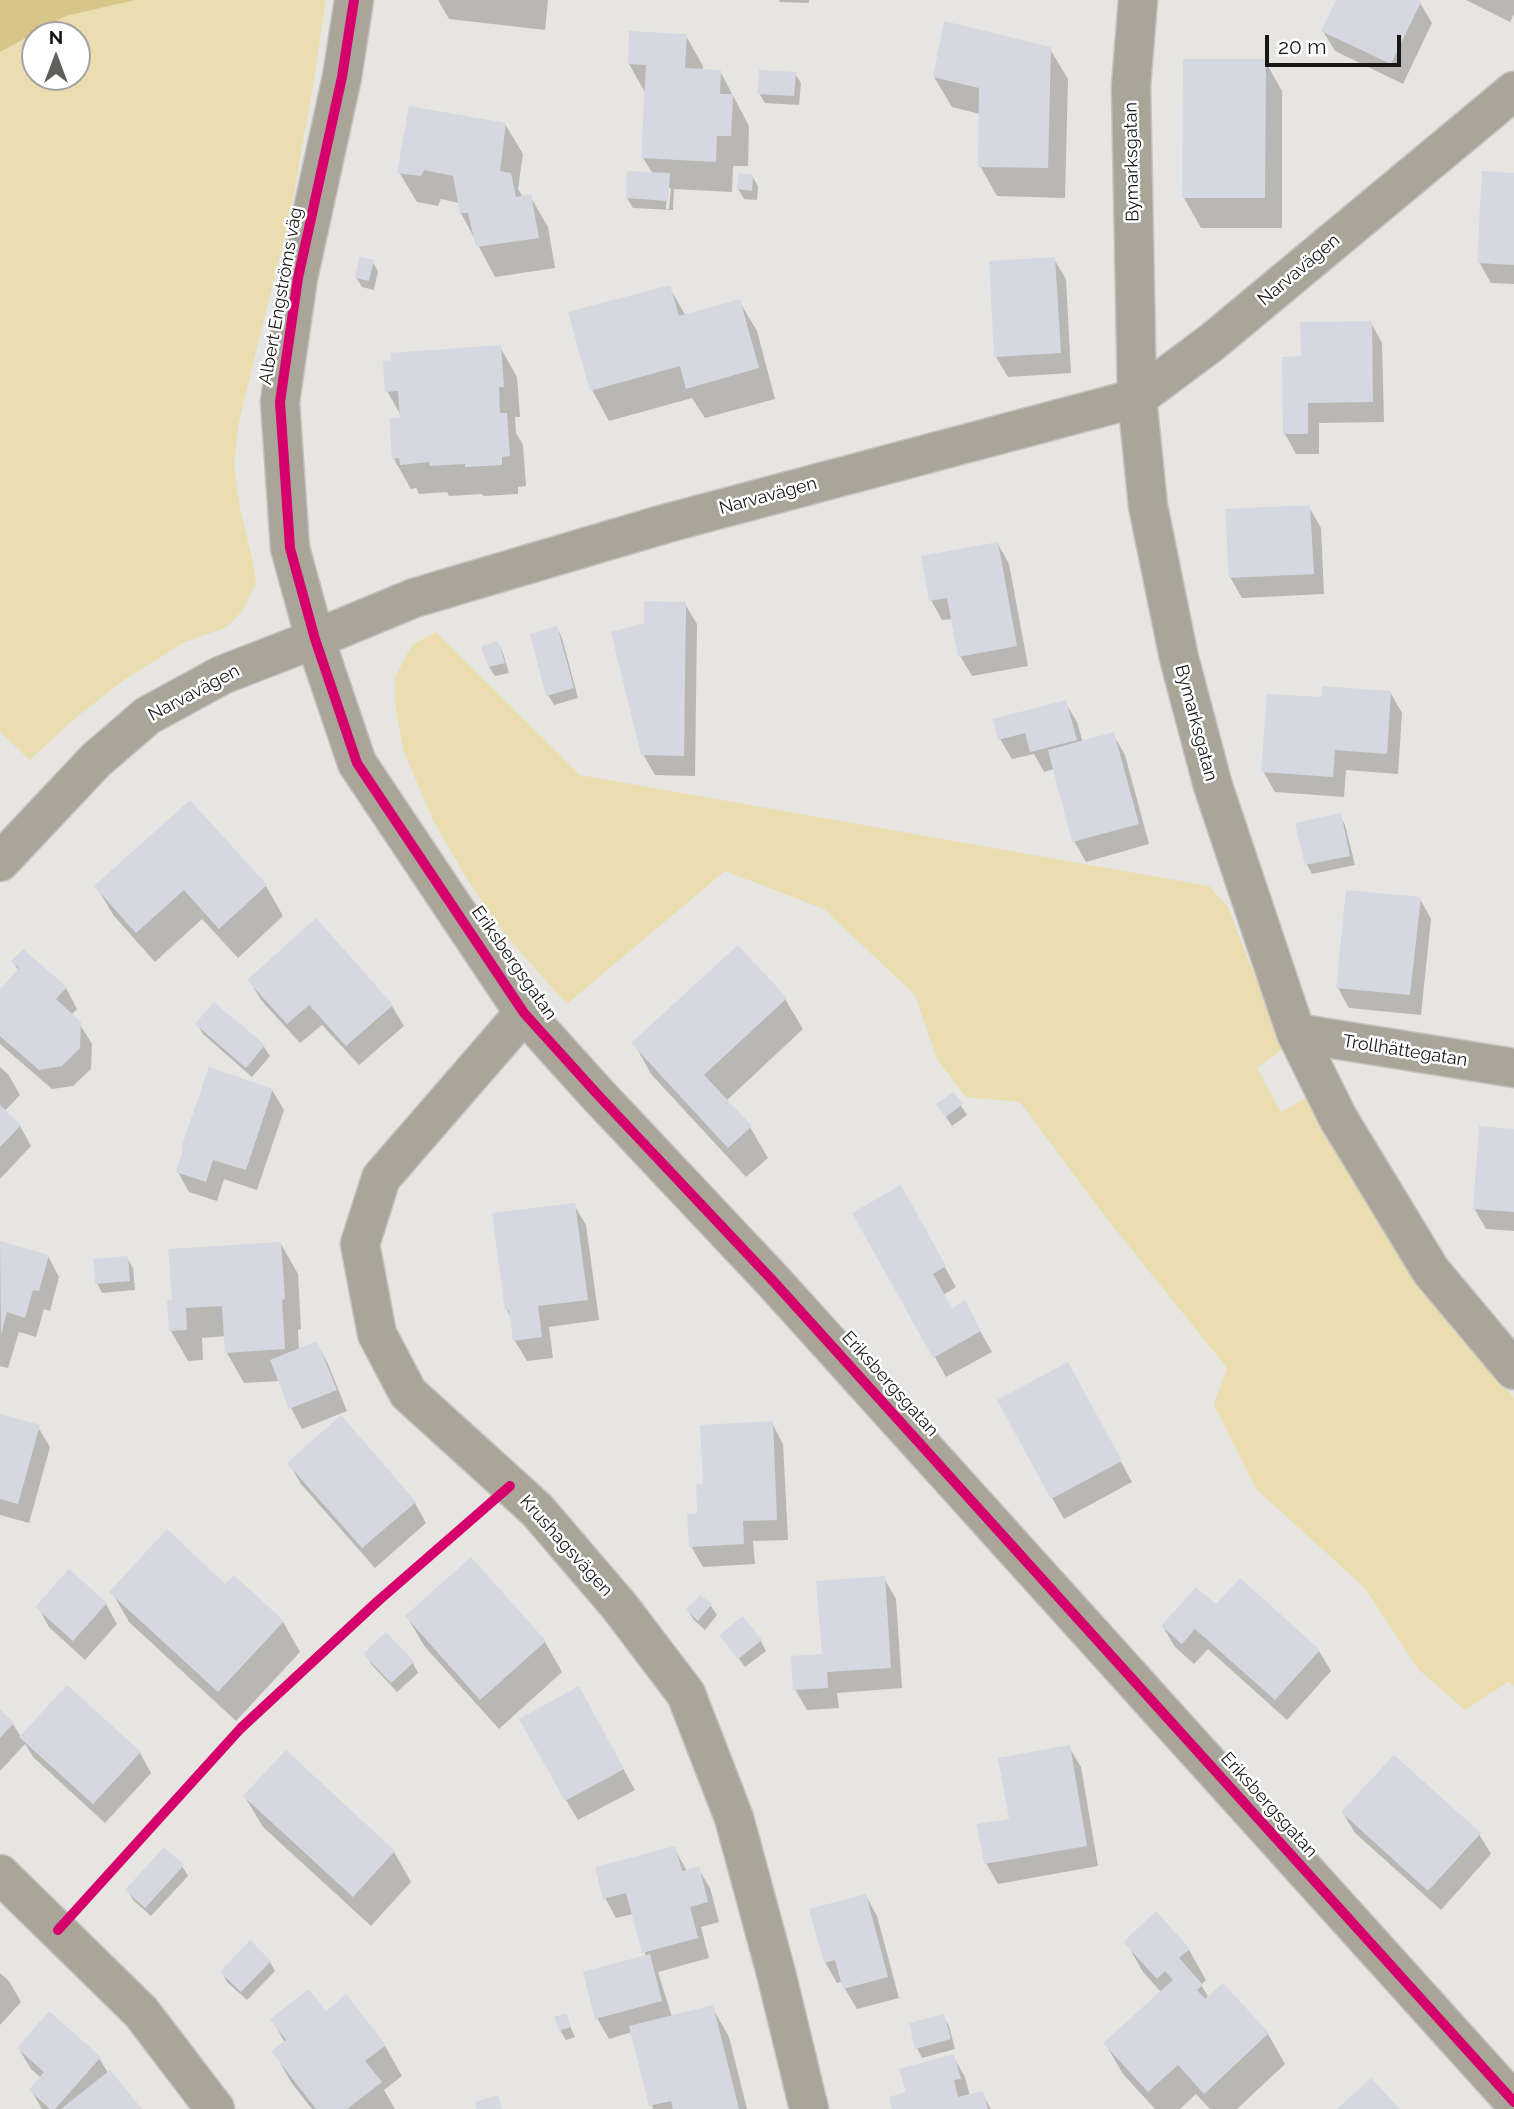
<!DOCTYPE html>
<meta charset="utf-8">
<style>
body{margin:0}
#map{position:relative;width:1514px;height:2109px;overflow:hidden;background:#e6e5e1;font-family:Raleway,sans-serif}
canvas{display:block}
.north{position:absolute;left:21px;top:21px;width:70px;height:70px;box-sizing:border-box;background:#fff;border:2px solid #a3a2a1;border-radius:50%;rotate:0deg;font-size:19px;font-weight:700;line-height:28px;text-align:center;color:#181715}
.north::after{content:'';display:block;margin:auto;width:24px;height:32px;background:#605f5c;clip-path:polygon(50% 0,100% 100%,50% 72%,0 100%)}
.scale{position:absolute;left:1265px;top:35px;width:136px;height:32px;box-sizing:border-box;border:4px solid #181715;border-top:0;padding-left:9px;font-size:21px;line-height:24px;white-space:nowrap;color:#181715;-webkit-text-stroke:5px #fff;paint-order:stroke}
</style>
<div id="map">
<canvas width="1514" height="2109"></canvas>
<div class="north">N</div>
<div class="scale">20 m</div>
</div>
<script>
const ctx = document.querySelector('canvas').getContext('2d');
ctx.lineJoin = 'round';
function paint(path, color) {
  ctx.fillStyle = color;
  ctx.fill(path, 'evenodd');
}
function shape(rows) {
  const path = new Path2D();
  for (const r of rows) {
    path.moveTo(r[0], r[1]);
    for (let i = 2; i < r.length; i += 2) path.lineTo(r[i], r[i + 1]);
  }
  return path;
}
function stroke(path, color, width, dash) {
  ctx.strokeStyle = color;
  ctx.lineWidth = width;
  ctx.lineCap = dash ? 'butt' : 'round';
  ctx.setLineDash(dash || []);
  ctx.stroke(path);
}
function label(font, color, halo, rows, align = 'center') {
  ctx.font = font + ' Raleway,sans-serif';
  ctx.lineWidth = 5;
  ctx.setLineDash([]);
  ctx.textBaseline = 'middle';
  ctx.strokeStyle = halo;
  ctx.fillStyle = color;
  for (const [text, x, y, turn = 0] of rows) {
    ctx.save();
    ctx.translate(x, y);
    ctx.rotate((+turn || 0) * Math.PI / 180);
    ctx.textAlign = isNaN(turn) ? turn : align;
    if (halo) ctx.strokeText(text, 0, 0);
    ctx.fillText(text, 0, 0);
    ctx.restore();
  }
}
paint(shape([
 [135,0,326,0,313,86,290,215,239,421,234,464,240,508,253,562,256,583,243,610,227,627,183,643,124,680,73,720,30,760,0,732,0,52,66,16],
 [35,35,77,35,77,77,35,77],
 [436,632,580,775,1209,886,1228,907,1248,960,1285,1047,1257,1068,1281,1112,1307,1097,1430,1300,1514,1398,1514,1686,1508,1682,1465,1710,1418,1669,1365,1588,1256,1489,1214,1405,1227,1368,1103,1214,1020,1102,966,1097,937,1059,915,995,824,909,725,871,567,1004,508,938,468,881,434,822,403,750,395,704,395,677,412,645]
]), '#eaddb0');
paint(shape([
 [0,0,135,0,66,16,0,52]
]), '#d7c688');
paint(shape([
 [438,0,548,0,545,30,449,19],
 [779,0,809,0,809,3,780,2],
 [1338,0,1414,0,1420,3,1432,23,1403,84,1335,51,1323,31],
 [1466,0,1514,0,1514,14,1510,22],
 [686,36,703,66,703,71,720,71,749,126,748,166,733,166,732,192,674,189,673,210,633,208,627,198,653,174,643,158,646,94,629,64],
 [667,188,671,188,669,209,666,209],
 [1050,49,1068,79,1065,198,997,196,980,166,980,114,952,107,934,77],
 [1265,61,1282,91,1282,228,1201,228,1184,198],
 [795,74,801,83,799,105,765,103,759,93],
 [505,124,523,154,518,189,523,197,530,196,548,227,555,268,495,277,461,213,459,203,441,199,438,206,417,202,399,172],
 [1514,174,1514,284,1491,283,1479,262],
 [752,176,758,186,757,200,744,199,738,189],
 [1054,259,1066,279,1071,373,1008,377,996,357],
 [372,261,378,271,374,290,362,287,356,277],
 [669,287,686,316,739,301,757,331,775,399,705,418,692,398,609,421,592,390],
 [1371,323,1382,343,1384,422,1319,423,1319,454,1296,454,1285,434,1302,358],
 [500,347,517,377,520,417,515,417,516,433,523,445,526,486,518,487,518,494,484,496,482,494,449,496,447,492,419,494,416,488,411,489,394,459,403,419,387,391],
 [1309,507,1321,528,1324,594,1242,598,1230,577],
 [998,544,1009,564,1028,666,972,676,960,656,953,619,942,620,931,600],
 [685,604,697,624,695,776,655,775,643,754,646,625],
 [557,628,562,638,578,698,554,705,548,695],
 [498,643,503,653,509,673,495,676,489,667],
 [1390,692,1402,713,1398,774,1346,770,1344,797,1275,792,1263,771,1322,699],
 [1065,702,1077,722,1083,743,1113,734,1125,755,1149,844,1086,862,1074,841,1054,769,1044,772,1034,754,1012,759,1000,739],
 [190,802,266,886,283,916,238,958,202,919,155,962,114,916,96,886],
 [1340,815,1345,825,1355,865,1312,874,1307,865,1297,824],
 [1420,899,1431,919,1421,1015,1349,1008,1338,988],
 [13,962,66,988,77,1009,71,1015,79,1023,92,1044,91,1069,73,1086,52,1089,0,1044,0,992,19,971],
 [249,980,392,1006,404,1026,359,1065,322,1025,300,1043,261,1000],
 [785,999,803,1029,726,1101,750,1127,768,1158,746,1177,651,1074,634,1043],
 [215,1005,264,1047,270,1056,252,1077,203,1034,197,1024],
 [0,1067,8,1074,20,1095,4,1112,20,1126,31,1146,0,1179],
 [272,1090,284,1110,257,1190,224,1179,217,1201,189,1192,178,1172],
 [953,1094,967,1115,952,1126,938,1105],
 [1514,1131,1514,1231,1486,1229,1474,1208],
 [900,1188,956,1287,943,1295,951,1310,964,1303,992,1352,946,1377,855,1213],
 [574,1205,586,1225,599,1320,549,1327,553,1358,527,1361,515,1341,512,1320,507,1310],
 [0,1243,48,1256,59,1277,50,1311,44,1309,36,1337,19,1332,8,1368,0,1366],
 [281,1244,298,1274,301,1329,298,1330,299,1350,317,1343,328,1364,347,1411,302,1429,291,1408,280,1381,244,1383,227,1353,226,1336,202,1338,203,1360,188,1361,171,1331,169,1303],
 [127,1258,133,1268,135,1290,102,1293,97,1283],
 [1079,1384,1132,1482,1064,1519,1052,1498],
 [0,1416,38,1427,50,1447,29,1523,0,1515],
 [772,1423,783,1444,788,1540,753,1541,755,1564,703,1567,691,1546,699,1514],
 [289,1463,415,1503,426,1523,375,1568,301,1484],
 [884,1578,896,1599,902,1688,837,1693,839,1708,807,1710,795,1689],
 [225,1586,283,1622,300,1652,236,1721,129,1622,112,1592],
 [701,1597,711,1606,717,1615,705,1630,694,1620,688,1611],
 [106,1604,117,1624,85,1660,49,1627,38,1607],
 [1216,1607,1319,1651,1331,1671,1287,1720,1208,1649,1194,1664,1175,1647,1163,1627],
 [407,1617,545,1642,562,1672,499,1729,425,1647],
 [721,1635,761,1641,766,1651,745,1667],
 [366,1654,413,1663,418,1673,397,1692,371,1664],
 [590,1709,635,1790,578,1820,566,1800],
 [0,1712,13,1724,21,1737,140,1753,151,1773,105,1823,33,1757,25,1744,0,1771],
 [1069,1747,1081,1767,1098,1866,998,1884,986,1863,1011,1821],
 [245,1797,394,1852,411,1882,371,1926,263,1827],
 [1343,1813,1479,1834,1491,1854,1441,1910,1355,1833],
 [674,1848,687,1871,698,1868,710,1888,719,1922,701,1927,709,1958,658,1972,672,2017,712,2007,729,2037,747,2109,653,2109,632,2032,609,2039,597,2018,646,1957,633,1914,616,1918,605,1898],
 [182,1866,188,1876,151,1916,133,1900,127,1890],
 [866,1896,877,1916,899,1998,857,2009,845,1989,843,1981,837,1983,825,1962],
 [1126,1942,1189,1950,1206,1980,1201,1985,1209,1998,1223,1985,1268,2034,1285,2064,1237,2109,1210,2109,1196,2094,1180,2109,1155,2109,1123,2074,1105,2043,1161,1992,1143,1972],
 [270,1962,275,1971,247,2000,227,1982,222,1972],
 [0,1973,9,1981,21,2002,0,2025],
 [346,1996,385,2046,402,2076,384,2090,395,2109,312,2109,291,2082,274,2052,285,2043,272,2019,325,2013],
 [565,2015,575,2037,566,2040,560,2030],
 [943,2016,949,2026,955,2049,922,2058,917,2048,911,2025],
 [19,2049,99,2058,108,2073,139,2109,42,2109,31,2090,41,2078,31,2069],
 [953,2056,965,2077,970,2096,982,2093,991,2109,894,2109,908,2093]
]), '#0003');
paint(shape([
 [1336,0,1418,0,1421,2,1391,64,1321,31],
 [944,21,1051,47,1048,168,978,167,979,88,933,77],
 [629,31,687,34,685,68,721,70,720,94,733,94,731,136,717,136,716,162,641,158,646,65,628,64],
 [1183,59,1266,59,1265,198,1182,198],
 [759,70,796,72,794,96,757,94],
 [409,106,506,123,500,171,511,173,516,197,531,194,539,238,476,247,468,213,460,213,453,176,424,170,421,176,397,173],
 [627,171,670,173,668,201,626,198],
 [1482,171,1514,173,1514,265,1477,263],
 [738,173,753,175,752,191,737,189],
 [359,257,374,260,369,281,355,278],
 [1055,257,1061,353,994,357,989,261],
 [670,285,679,316,740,299,759,368,686,389,680,366,590,391,568,312],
 [1372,321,1373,402,1308,403,1308,434,1283,434,1282,357,1301,356,1300,322],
 [501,345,504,387,499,387,500,413,507,413,510,456,502,457,502,465,465,467,465,464,430,466,429,462,400,465,399,458,392,459,389,418,400,418,398,391,385,392,383,361,391,360,390,353],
 [1310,505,1314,574,1229,578,1225,509],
 [998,542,1017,646,958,657,947,598,929,601,921,556],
 [644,601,686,602,684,756,641,755,611,632,644,623],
 [557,626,574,688,546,696,530,634],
 [498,641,505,663,488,667,481,646],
 [1322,686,1391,691,1387,754,1335,750,1333,777,1261,772,1267,694,1321,697],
 [1066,700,1077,740,1030,752,1025,733,998,740,993,719],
 [1114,732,1139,824,1072,842,1048,750],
 [190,800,267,885,219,929,184,890,136,933,94,886],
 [1341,813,1350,856,1305,865,1295,823],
 [1346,890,1421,897,1410,995,1336,988],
 [316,918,393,1005,346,1046,309,1005,287,1024,247,980],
 [738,945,787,998,704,1075,752,1126,728,1148,631,1043],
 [23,949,67,987,56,999,81,1022,80,1048,62,1066,39,1070,0,1036,0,989,19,968,11,961],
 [214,1002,265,1045,246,1068,195,1024],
 [209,1067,273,1089,246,1170,213,1160,206,1182,176,1172,183,1149,181,1148],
 [953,1092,963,1104,946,1117,936,1104],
 [0,1105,21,1125,0,1147],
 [1479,1126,1514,1129,1514,1212,1473,1209],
 [901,1185,946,1266,933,1274,952,1308,965,1300,981,1331,933,1358,852,1213],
 [575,1203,588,1300,538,1306,542,1337,513,1341,509,1310,505,1311,492,1213],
 [0,1241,49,1255,39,1291,33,1290,25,1318,7,1312,1,1335],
 [281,1242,285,1299,282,1300,285,1349,225,1353,222,1306,186,1308,187,1330,169,1331,167,1301,172,1300,168,1249],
 [128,1256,130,1281,95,1284,93,1259],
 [317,1341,337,1390,289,1409,270,1360],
 [1068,1362,1122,1461,1051,1499,997,1400],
 [0,1414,40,1425,18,1504,0,1499],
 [341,1415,416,1502,362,1548,287,1463],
 [773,1421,777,1520,743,1521,744,1544,689,1547,687,1514,697,1513,696,1484,703,1484,700,1425],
 [167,1529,225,1584,234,1575,284,1621,218,1692,109,1592],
 [471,1557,546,1641,480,1700,405,1616],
 [69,1569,107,1603,73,1641,35,1607],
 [885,1576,891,1668,827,1672,828,1688,793,1690,791,1656,822,1654,816,1581],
 [1240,1578,1320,1650,1275,1700,1195,1629,1182,1644,1161,1626,1196,1587,1216,1604],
 [700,1595,712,1604,698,1621,686,1610],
 [743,1616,762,1640,738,1659,719,1635],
 [386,1632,414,1662,391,1683,363,1654],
 [67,1685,141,1752,93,1804,19,1737],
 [579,1686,624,1769,565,1801,519,1719],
 [0,1709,14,1723,0,1738],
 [1070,1745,1087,1846,984,1864,977,1824,1009,1819,998,1758],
 [286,1750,395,1851,353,1897,243,1796],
 [1394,1755,1481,1833,1428,1891,1341,1812],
 [675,1846,682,1871,699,1866,708,1902,690,1907,698,1938,642,1953,626,1893,603,1899,595,1867],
 [164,1847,184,1865,145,1908,125,1890],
 [866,1894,888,1977,843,1989,835,1960,824,1963,809,1909],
 [1156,1911,1190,1949,1179,1958,1203,1985,1197,1990,1205,1999,1223,1983,1269,2033,1204,2094,1178,2065,1148,2092,1103,2043,1173,1980,1165,1971,1157,1979,1123,1942],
 [250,1940,271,1961,241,1992,220,1972],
 [650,1954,662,2001,595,2019,583,1972],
 [309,1989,326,2011,346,1994,386,2045,365,2061,382,2082,347,2109,316,2109,271,2051,286,2040,270,2019],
 [713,2005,739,2109,673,2109,671,2101,649,2106,629,2026],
 [49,2011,101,2057,55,2109,50,2109,29,2090,44,2072,17,2048],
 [566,2013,571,2027,559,2031,554,2017],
 [944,2014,951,2039,915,2049,909,2023],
 [954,2054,961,2079,954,2080,958,2097,983,2091,988,2109,892,2109,889,2097,906,2092,899,2069],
 [110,2070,142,2109,61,2109],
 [1371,2078,1400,2109,1337,2109],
 [498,2095,502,2109,477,2109,475,2102]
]), '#d5d8e1');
const minor = shape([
 [354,0,342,77,298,278,280,402,290,548,315,639,357,763,524,1013,598,1095,774,1282,1514,2102],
 [1138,0,1131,86,1137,398,1148,506,1179,658,1213,786,1296,1033,1338,1118,1431,1271,1514,1370],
 [0,862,96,760,147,716,222,675,315,639,414,598,664,524,1137,398,1211,343,1514,91],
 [524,1013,381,1178,360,1244,377,1334,408,1393,537,1510,620,1607,686,1694,734,1818,776,1973,809,2109],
 [1296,1033,1514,1068],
 [0,1874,141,2012,215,2109]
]);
stroke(minor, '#c4c3c1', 41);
stroke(minor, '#a9a599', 38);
stroke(shape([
 [354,0,342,77,298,278,280,402,290,548,315,639,357,763,524,1013,598,1095,774,1282,1514,2102],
 [58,1930,241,1728,378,1601,510,1486]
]), '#d6006c', 10);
label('18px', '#181715', '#fff', [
 ["Bymarksgatan",1132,162,-91],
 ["Narvavägen",1299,270,-40],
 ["Albert Engströms väg",281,296,-80],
 ["Narvavägen",768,496,-15],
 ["Narvavägen",194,693,-28],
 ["Bymarksgatan",1196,723,75],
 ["Eriksbergsgatan",514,963,55],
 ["Trollhättegatan",1405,1051,9],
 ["Eriksbergsgatan",890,1384,48],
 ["Krushagsvägen",566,1546,48],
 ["Eriksbergsgatan",1269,1805,48]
]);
</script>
